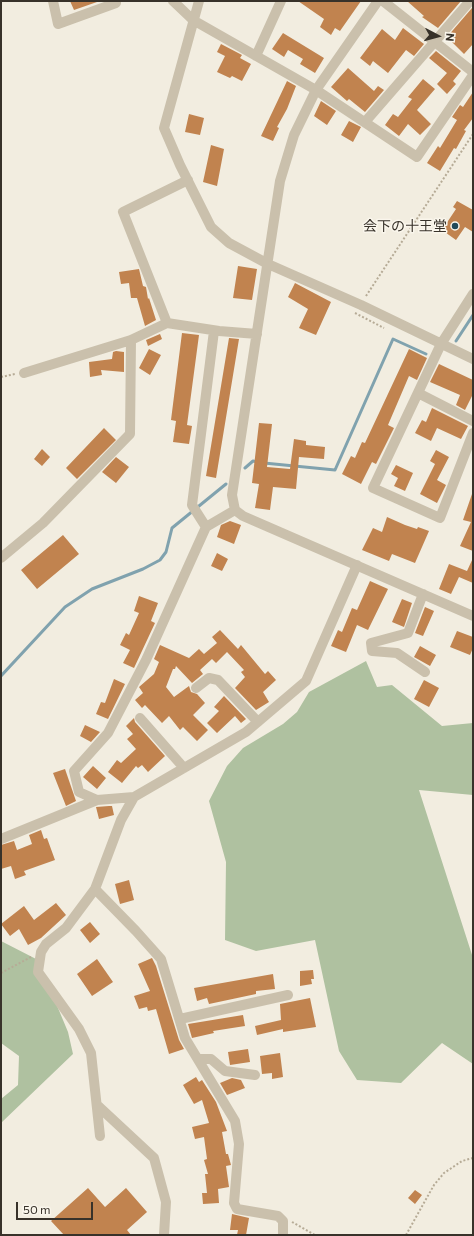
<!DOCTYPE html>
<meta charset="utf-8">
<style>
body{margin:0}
#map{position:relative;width:474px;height:1236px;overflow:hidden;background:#f2ede0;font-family:Commissioner,sans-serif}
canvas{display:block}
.frame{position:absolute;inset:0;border:2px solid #38322a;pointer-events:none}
.north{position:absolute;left:418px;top:16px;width:40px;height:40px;-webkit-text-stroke:3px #faf6ec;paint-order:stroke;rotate:96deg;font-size:11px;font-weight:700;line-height:16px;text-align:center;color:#38322a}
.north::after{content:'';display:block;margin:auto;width:14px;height:18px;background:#38322a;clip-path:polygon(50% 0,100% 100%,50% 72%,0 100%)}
.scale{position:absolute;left:16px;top:1202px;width:77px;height:18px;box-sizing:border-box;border:2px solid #38322a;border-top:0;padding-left:5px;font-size:12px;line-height:14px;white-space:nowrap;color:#38322a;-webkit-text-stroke:3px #faf6ec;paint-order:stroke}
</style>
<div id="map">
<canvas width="474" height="1236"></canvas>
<div class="frame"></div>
<div class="north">N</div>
<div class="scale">50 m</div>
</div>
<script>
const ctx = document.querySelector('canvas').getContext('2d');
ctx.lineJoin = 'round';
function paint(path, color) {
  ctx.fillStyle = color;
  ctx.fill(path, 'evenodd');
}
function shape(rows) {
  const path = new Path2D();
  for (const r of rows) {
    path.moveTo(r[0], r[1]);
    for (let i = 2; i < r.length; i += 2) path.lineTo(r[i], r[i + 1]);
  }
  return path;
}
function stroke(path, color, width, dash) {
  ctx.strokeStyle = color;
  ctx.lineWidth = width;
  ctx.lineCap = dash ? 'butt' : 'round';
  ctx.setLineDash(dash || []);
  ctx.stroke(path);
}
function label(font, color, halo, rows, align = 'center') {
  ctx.font = font + ' Commissioner,"Noto Sans JP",sans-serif';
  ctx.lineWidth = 3;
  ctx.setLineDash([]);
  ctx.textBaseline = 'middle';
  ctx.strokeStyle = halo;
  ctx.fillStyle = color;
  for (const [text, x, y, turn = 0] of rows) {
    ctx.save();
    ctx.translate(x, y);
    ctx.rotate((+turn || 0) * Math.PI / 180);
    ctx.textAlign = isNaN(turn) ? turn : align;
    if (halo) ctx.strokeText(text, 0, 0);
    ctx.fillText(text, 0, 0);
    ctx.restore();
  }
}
paint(shape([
 [366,661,377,687,392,685,442,726,473,723,473,795,419,790,473,958,473,1064,442,1043,401,1083,357,1080,339,1051,315,940,256,951,225,940,226,862,209,801,227,766,243,748,283,724,297,712,309,692],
 [1,941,38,960,68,1032,73,1054,1,1123,1,1099,18,1085,19,1056,1,1043]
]), '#afc1a0');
stroke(shape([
 [456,341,473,315],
 [264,463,335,470,393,339,426,354],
 [245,468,253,461,258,462],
 [1,676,65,607,92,589,143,569,160,560,166,552,172,528,226,484]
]), '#80a2ae', 3);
paint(shape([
 [70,1,96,1,97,2,74,10],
 [298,1,361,1,340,31,335,28,331,35,320,27,324,19],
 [407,1,461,1,438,28,422,17,424,16],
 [472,8,473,44,464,54,447,37],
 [403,28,424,44,414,56,406,50,388,73,373,61,370,66,360,58,382,29,395,40],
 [283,33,324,58,315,73,300,64,303,59,288,50,284,57,272,49],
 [221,44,242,55,240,58,251,64,242,81,232,76,230,78,217,72,225,56,217,52],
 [436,51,461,71,453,81,456,84,447,94,437,84,447,73,429,58],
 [348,68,374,91,378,86,384,90,365,112,349,99,347,101,331,87],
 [423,79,435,89,417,110,431,124,420,135,408,124,399,136,385,125,393,114,398,117,412,99,408,97],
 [287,81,296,86,287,109,277,127,279,128,273,141,261,136],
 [473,92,473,118,464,130,466,131,456,149,454,148,440,171,427,163,438,146,440,148,457,120,452,117,460,105,463,107],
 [321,101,336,111,327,125,314,116],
 [189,114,204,118,200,135,185,132],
 [349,121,361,127,353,142,341,135],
 [211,145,224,149,217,186,203,182],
 [457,201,473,210,473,232,465,227,456,240,442,230,456,209,453,207],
 [238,266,257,269,252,300,233,298],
 [139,269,143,286,146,287,148,299,149,298,156,320,145,326,137,298,131,298,129,283,121,284,119,272],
 [295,283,331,302,316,335,299,328,308,309,288,297],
 [182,333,199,335,187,425,192,426,189,444,173,442,176,421,171,420],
 [160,334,162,339,148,346,146,340],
 [229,338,239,339,216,478,206,476],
 [149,349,161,355,150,375,139,368],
 [409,349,427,358,417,380,409,376,388,425,394,428,376,464,372,462,361,484,342,474,351,456,355,458,362,442,365,443],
 [116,351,124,352,124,372,101,370,102,375,90,377,89,362,112,359,113,352],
 [439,364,473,380,473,394,465,410,456,405,460,395,430,382],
 [432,408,468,426,461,439,437,428,431,441,415,433,422,420,426,422],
 [259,423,272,424,267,467,290,469,294,439,306,441,306,445,325,447,324,459,299,457,296,489,273,487,270,510,255,508,259,484,252,483],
 [104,428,116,440,77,479,66,468],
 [42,449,50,457,42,466,34,459],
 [436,450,449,457,437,480,446,485,437,503,420,494,435,464,430,461],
 [116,457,129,467,116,483,102,472],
 [396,465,413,473,405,491,394,486,398,478,391,474],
 [472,494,473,494,473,551,460,546,471,522,463,520],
 [387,517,405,525,417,529,418,527,429,531,415,563,392,554,389,561,362,550,373,528,382,532],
 [230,521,241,525,234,544,217,537,221,525],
 [63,535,79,554,37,589,21,570],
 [217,553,228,559,222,571,211,566],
 [473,558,473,583,459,577,451,594,439,589,449,564,467,571],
 [370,581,388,589,368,630,357,625,346,652,331,646,338,630,342,632,352,608,357,610],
 [139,596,158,603,151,621,155,623,134,668,123,663,130,650,120,645,126,633,129,635,139,613,134,611],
 [402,599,412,603,404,627,392,622],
 [425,607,434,611,423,636,415,633],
 [220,630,238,649,241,645,265,674,268,671,276,680,263,692,269,702,256,710,235,688,245,677,241,672,244,670,227,652,216,663,212,659,200,670,203,674,192,683,176,666,175,669,173,669,166,687,174,697,189,686,191,692,197,694,205,703,193,715,208,730,197,741,183,727,180,730,169,716,162,723,145,705,142,708,135,700,143,693,139,687,154,674,159,662,154,659,160,645,189,658,199,649,204,654,217,643,212,637],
 [457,631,473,637,473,648,470,655,450,647],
 [420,646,436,655,430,666,414,657],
 [114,679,125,684,108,719,96,714,101,702,105,703],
 [424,680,439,688,429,707,414,699],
 [224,696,246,719,241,723,235,716,217,733,207,723,219,711,214,707],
 [134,718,135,722,165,756,148,772,142,765,138,768,136,766,122,783,108,772,117,760,121,763,136,749,127,739,133,734,126,726],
 [85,725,100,732,91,742,80,736],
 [93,766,106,778,97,789,83,777],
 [65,769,76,801,66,806,53,773],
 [109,806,112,806,114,815,99,819,96,807],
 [41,830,44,839,47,838,55,860,24,871,26,875,15,879,11,866,1,869,1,845,14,841,17,850,32,844,29,835],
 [129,880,134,900,120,904,115,884],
 [56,903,66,915,41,938,28,945,19,929,10,936,1,924,24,906,34,920],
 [90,922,100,934,90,943,80,930],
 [152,958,156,966,179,1040,184,1049,169,1054,156,1009,148,1011,147,1007,139,1009,134,996,150,991,138,964],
 [97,959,113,982,92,996,77,974],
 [313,970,314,979,311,979,312,984,300,986,300,971],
 [273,974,275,989,256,991,256,994,209,1004,207,998,197,1001,194,988],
 [310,998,316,1027,283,1032,283,1029,257,1035,255,1026,281,1020,280,1004],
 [243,1015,245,1026,213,1031,214,1033,192,1038,188,1024],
 [248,1049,250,1062,230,1065,228,1052],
 [280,1053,283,1077,272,1079,272,1073,262,1074,260,1056],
 [196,1077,199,1082,202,1080,216,1102,227,1131,222,1132,226,1154,228,1154,231,1165,226,1166,229,1187,218,1189,219,1203,203,1204,202,1193,207,1193,205,1174,208,1174,204,1160,207,1159,204,1137,195,1139,192,1127,209,1123,202,1100,194,1104,183,1085],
 [232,1078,241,1080,245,1088,227,1095,220,1083],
 [88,1188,105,1207,126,1188,147,1212,127,1230,131,1235,64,1235,51,1221],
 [415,1190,422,1195,415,1204,408,1198],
 [232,1214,249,1218,246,1235,237,1235,238,1230,230,1230]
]), '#c1834f');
stroke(shape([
 [366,296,473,134],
 [355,313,384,328],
 [1,377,15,374],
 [1,973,31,957],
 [292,1222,315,1235],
 [406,1235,434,1185,444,1173,462,1161,473,1158]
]), '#b6ab96', 2, [2, 2]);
stroke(shape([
 [53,1,58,24,116,3,115,1],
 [173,1,193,20,316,90,417,157,473,75],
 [199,1,164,128,180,165,211,227,229,243,268,264,361,305,473,359],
 [378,1,316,90,294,135,280,181,232,495,235,510,243,516,473,616],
 [383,1,473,72],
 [256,56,281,1],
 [365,122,470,1],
 [473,294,441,344,373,488,440,518,473,433],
 [167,323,123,212,188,180],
 [24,373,131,340,167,323,219,331,257,334],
 [418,393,473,421],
 [206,527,235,510],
 [1,558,43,523,130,434,131,340],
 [423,594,408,633,371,643,372,651,397,653,425,672],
 [196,688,209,678,218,680,258,722],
 [140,718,184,768],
 [97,800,79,792,74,771,108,733,146,660,206,527,192,505,214,331],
 [1,839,97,800,134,797,246,732,306,681,357,565],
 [95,889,136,931,161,959,185,1038,235,1121,239,1144,234,1203,237,1209,278,1216,283,1221,283,1235],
 [180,1019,288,995],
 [198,1059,211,1059,225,1071,255,1075],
 [97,1105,154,1158,166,1202,164,1235],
 [100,1136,91,1053,79,1029,38,972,41,952,46,944,66,928,95,889,121,820,134,797]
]), '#cac0ac', 10);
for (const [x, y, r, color] of [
 [455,226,4,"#214959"]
]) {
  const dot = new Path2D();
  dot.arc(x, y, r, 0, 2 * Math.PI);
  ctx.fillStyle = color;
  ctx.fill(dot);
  stroke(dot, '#faf6ec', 1.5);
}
label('14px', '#38322a', '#faf6ec', [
 ["会下の十王堂",447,226]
], 'right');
</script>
